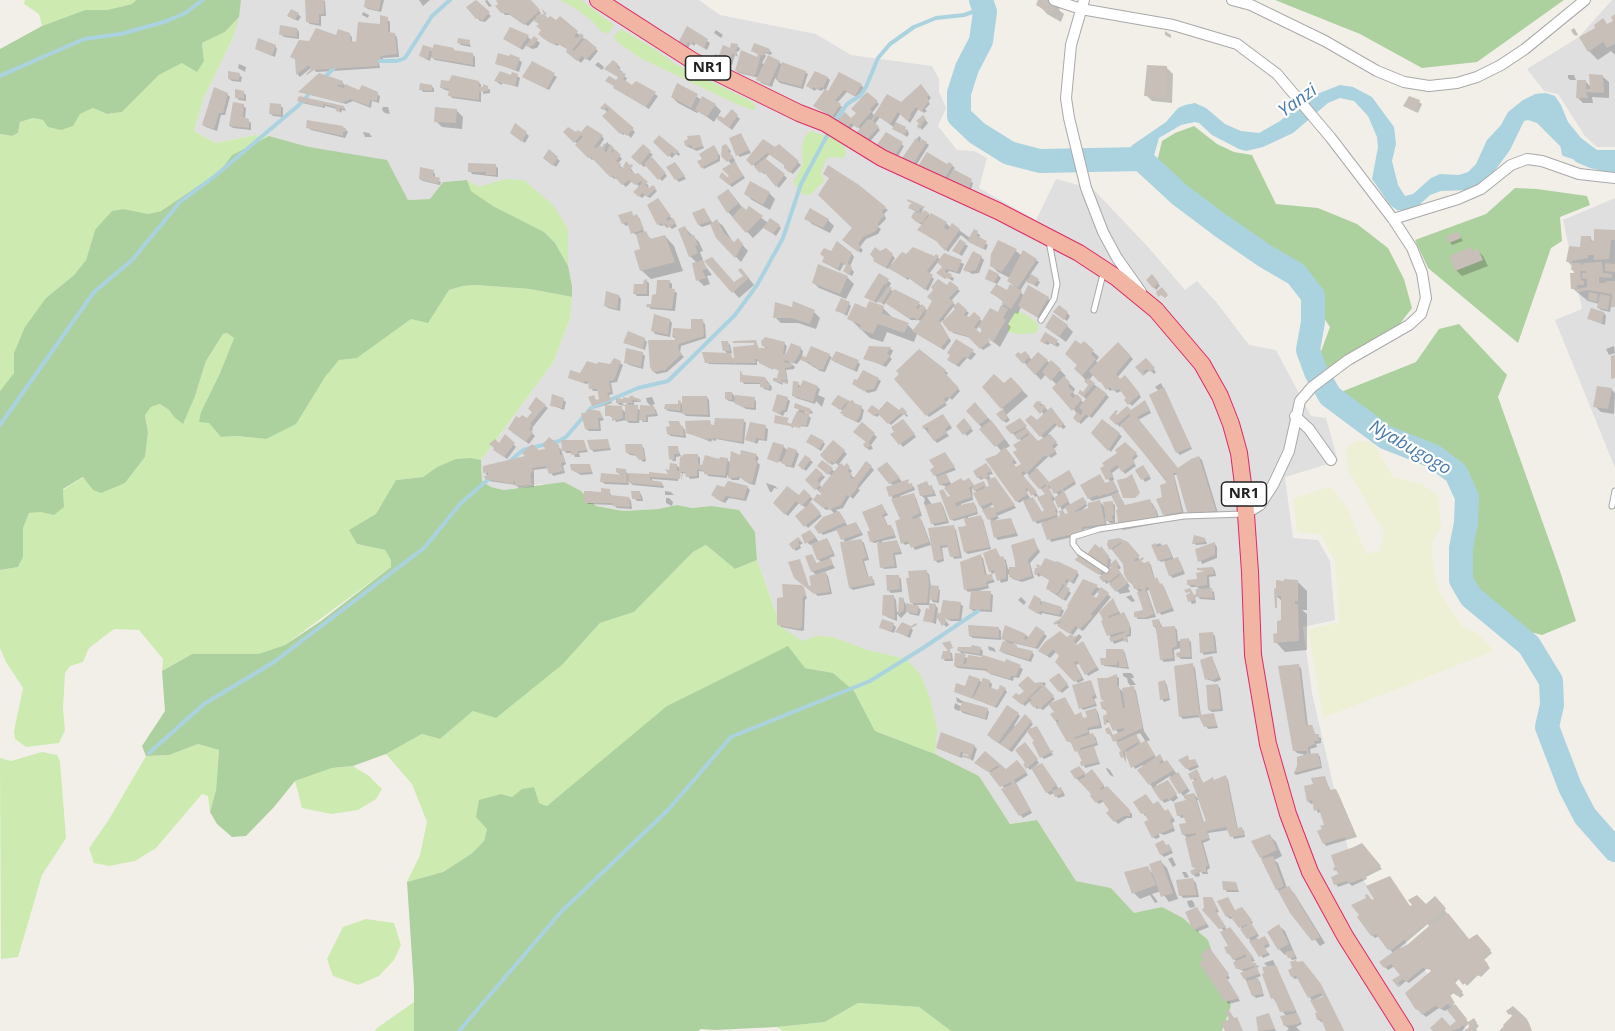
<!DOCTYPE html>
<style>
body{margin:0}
canvas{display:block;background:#f2efe9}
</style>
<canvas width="1615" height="1031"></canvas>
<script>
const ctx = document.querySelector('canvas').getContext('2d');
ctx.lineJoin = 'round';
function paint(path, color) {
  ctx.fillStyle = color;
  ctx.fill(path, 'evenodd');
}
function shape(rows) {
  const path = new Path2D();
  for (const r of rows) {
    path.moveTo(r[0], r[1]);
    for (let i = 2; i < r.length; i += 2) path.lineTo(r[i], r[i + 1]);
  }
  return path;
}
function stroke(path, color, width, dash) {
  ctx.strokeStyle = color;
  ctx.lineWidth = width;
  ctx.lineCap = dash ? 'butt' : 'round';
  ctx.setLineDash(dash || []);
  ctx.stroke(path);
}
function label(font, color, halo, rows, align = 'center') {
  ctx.font = font + ' "Open Sans",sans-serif';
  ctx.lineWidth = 4.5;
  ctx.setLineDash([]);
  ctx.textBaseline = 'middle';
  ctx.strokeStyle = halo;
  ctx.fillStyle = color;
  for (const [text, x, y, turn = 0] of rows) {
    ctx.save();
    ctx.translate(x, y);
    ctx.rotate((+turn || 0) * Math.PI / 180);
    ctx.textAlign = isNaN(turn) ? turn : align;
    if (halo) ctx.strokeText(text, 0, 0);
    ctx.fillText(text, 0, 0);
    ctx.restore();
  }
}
paint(shape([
 [241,0,699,0,720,15,816,34,851,55,932,66,939,79,939,91,946,108,938,126,957,150,974,151,987,158,979,188,1036,220,1056,179,1093,189,1149,248,1185,290,1197,281,1217,303,1249,345,1276,350,1311,416,1326,418,1338,461,1285,477,1293,538,1318,540,1330,561,1335,620,1303,627,1312,693,1351,862,1467,1031,1223,1031,1231,1006,1208,940,1183,918,1162,907,1134,914,1111,888,1076,881,1037,820,1010,824,979,776,935,754,788,646,757,560,755,532,711,506,692,508,677,505,658,509,623,511,596,506,581,491,541,484,504,490,491,487,482,481,481,460,554,361,570,318,572,287,513,217,467,180,443,182,430,199,408,200,309,147,269,136,255,135,216,143,194,131,204,97,233,38],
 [1612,0,1615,0,1615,147,1597,147,1585,136,1558,94,1544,91,1527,69,1579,37],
 [1615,198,1615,468,1555,320,1582,309,1563,220]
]), '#e0dfdf');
paint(shape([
 [1357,441,1373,442,1393,477,1422,484,1438,495,1441,527,1432,542,1433,565,1439,591,1462,626,1479,634,1494,651,1323,718,1308,630,1339,622,1335,561,1321,534,1297,532,1293,499,1330,486,1347,507,1366,554,1380,551,1384,533,1348,470,1346,448]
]), '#eef0d5');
paint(shape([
 [25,0,136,0,132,4,107,10,85,10,42,26,39,14,24,4],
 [560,0,581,0,614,25,608,34,601,31,592,21,575,8],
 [239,17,233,38,204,97,194,131,216,143,255,135,269,136,232,155,220,171,161,211,148,214,124,209,95,230,86,260,74,275,46,298,14,353,14,373,0,391,0,134,12,136,18,133,20,122,33,118,43,120,80,114,93,108,107,114,122,112,159,75,182,63,204,61,202,43,225,32],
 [621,29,653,48,675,64,753,102,756,109,754,110,741,106,640,58,616,41,614,36],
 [811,131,837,140,845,148,846,154,843,158,831,157,826,159,821,173,824,181,811,194,805,195,801,193,794,184,794,181,803,164,802,147,805,136],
 [505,179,524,180,553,205,568,229,568,266,555,243,544,232,493,206,471,191,467,180,479,187],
 [475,285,530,289,572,297,570,318,554,361,481,460,471,458,437,467,423,477,396,480,384,502,357,544,385,550,391,560,391,567,285,645,258,654,192,654,162,671,163,659,139,630,114,629,89,648,83,662,70,666,65,673,63,709,65,730,59,743,26,747,15,739,14,731,23,688,6,662,0,648,0,570,18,567,23,557,23,528,29,513,64,507,63,490,84,477,93,490,125,483,145,457,148,433,145,414,151,407,160,404,169,410,174,417,195,396,206,361,223,334,227,333,234,338,220,373,201,412,221,437,237,436,266,439,339,360,358,357,411,319,437,308,449,290,463,286],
 [1015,311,1025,314,1036,322,1039,327,1036,333,1019,334,1008,332,1008,325],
 [706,545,735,569,757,560,781,627,802,641,817,636,833,637,867,650,906,659,920,674,930,698,937,728,935,754,875,731,854,691,833,673,805,668,565,792,547,806,539,803,533,788,522,790,512,797,501,794,487,829,484,841,471,854,443,872,407,882,420,855,427,822,412,784,386,754,422,734,440,739,473,711,563,664,600,623,634,612,693,552],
 [198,744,219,750,216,790,210,812,208,796,202,794,156,848,135,861,109,866,94,863,89,848,108,821,146,756,169,755],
 [42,752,57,755,60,761,66,838,42,875,18,957,1,959,0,758,11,761],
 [353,766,369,776,382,789,376,799,358,810,331,814,302,808,295,781,332,768],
 [366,919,394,923,401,945,394,960,379,976,358,985,333,976,327,959,343,927],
 [414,1002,414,1031,375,1031,377,1028],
 [858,1003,919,1007,951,1031,783,1031,777,1027,825,1022]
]), '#cdebb0');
paint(shape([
 [136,0,241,0,239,17,225,32,202,43,204,61,197,72,182,63,159,75,122,112,107,114,93,108,80,114,73,126,61,130,48,127,43,120,33,118,20,122,18,133,12,136,0,134,0,49,42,26,85,10,107,10,132,4],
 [1275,0,1564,0,1477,62,1422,68,1360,34],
 [1194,126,1217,144,1234,152,1252,155,1276,204,1318,208,1357,224,1388,248,1404,279,1412,308,1399,325,1344,356,1323,373,1319,357,1330,327,1320,312,1319,296,1297,270,1268,254,1174,184,1156,166,1162,141,1175,133],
 [269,136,309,147,387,160,408,200,430,199,443,182,467,180,471,191,493,206,544,232,555,243,568,266,572,286,572,297,530,289,475,285,463,286,449,290,428,323,411,319,357,358,339,360,325,377,296,424,266,439,237,436,221,437,209,423,199,422,201,412,220,373,234,338,227,333,223,334,206,361,195,396,183,424,174,417,169,410,160,404,151,407,145,415,148,433,145,457,125,483,101,493,93,490,83,477,63,489,64,507,54,515,41,512,29,513,23,528,23,557,18,567,0,570,0,391,14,373,14,353,25,327,46,298,74,275,86,260,95,230,112,211,124,209,148,214,161,211,220,171,232,155],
 [1515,188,1537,189,1587,196,1590,205,1560,217,1562,241,1551,248,1518,343,1428,268,1415,240,1486,214],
 [1459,324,1507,375,1498,397,1560,571,1576,621,1542,635,1523,630,1495,611,1476,595,1464,579,1465,551,1472,521,1473,496,1460,469,1436,449,1384,432,1336,394,1416,362,1439,329],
 [471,458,481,460,482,481,491,487,504,490,564,482,581,491,596,506,623,511,658,509,677,505,692,508,711,506,739,510,755,532,757,560,735,569,706,545,693,552,634,612,600,623,563,664,496,718,473,711,440,739,422,734,386,754,353,766,332,768,295,781,274,807,246,836,232,837,217,824,210,812,216,790,219,750,198,744,169,755,146,756,142,746,165,711,162,671,192,654,258,654,285,645,321,621,391,567,391,560,385,550,357,544,349,530,376,514,396,480,423,477,437,467,456,459],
 [788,646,805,668,833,673,854,691,875,731,935,754,979,776,1010,824,1037,820,1076,881,1111,888,1134,913,1162,907,1183,918,1208,940,1231,1006,1222,1031,951,1031,919,1007,858,1003,825,1022,777,1027,715,1030,701,1029,698,1031,414,1031,414,988,407,882,443,872,471,854,484,841,487,829,476,817,479,800,501,794,512,797,522,789,534,787,539,803,547,806,667,706]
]), '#add19e');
paint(shape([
 [1340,85,1353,87,1372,97,1394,127,1396,144,1392,161,1398,185,1405,196,1413,194,1431,178,1440,174,1459,175,1468,172,1476,164,1487,140,1501,125,1508,112,1523,100,1535,94,1546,93,1555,96,1561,105,1568,122,1581,138,1597,150,1615,150,1615,174,1590,168,1576,162,1537,123,1528,120,1524,121,1510,150,1496,169,1477,187,1469,190,1441,191,1430,195,1416,208,1405,211,1397,210,1390,205,1372,179,1378,147,1377,137,1368,116,1354,101,1340,98,1328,103,1293,133,1263,147,1246,151,1239,149,1212,135,1199,123,1195,122,1181,125,1159,138,1153,159,1141,159,1131,146,1166,122,1178,108,1185,105,1195,103,1206,108,1225,124,1241,131,1259,133,1280,121,1309,97]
]), '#aad3df');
paint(shape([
 [307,0,325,1,326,16,321,16,321,26,310,24,307,21],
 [367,0,384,0,381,12,368,9,365,7],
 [419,0,430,0,423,6],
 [487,0,492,6,489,7,485,1],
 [497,0,529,0,541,13,538,16,556,23,560,18,598,51,590,61,585,58,581,63,568,51,569,50,559,44,558,46,549,42,542,36,540,24,535,19,528,26,511,15,505,15,497,6,500,4],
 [1040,0,1064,0,1059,10,1064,14,1061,22,1047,14,1038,4],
 [476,2,491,16,485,22,480,21,468,7],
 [363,12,369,15,368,18,362,15],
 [298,14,301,17,298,21,292,18],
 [1615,16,1615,55,1611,51,1598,60,1589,51,1607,25,1615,22],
 [387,19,390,22,390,34,394,34,397,37,399,57,383,58,382,62,379,63,380,68,316,72,312,67,300,77,298,75,297,60,291,57,310,43,349,34,352,37,352,43,357,43],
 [1574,28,1576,31,1578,35,1576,36,1573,34,1571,30],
 [297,29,299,32,299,39,284,37,281,34],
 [510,29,528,37,532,41,534,38,540,43,537,48,532,49,526,45,523,50,507,41],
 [716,30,723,35,721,38,714,33],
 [1165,31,1171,35,1171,38,1165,35],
 [707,41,710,43,707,50,696,43,694,46,691,43,688,48,680,42],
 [458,42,469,42,471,47,461,45],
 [275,46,277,49,275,57,256,49],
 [737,46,740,48,739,51,736,52,738,57,735,55,732,65,727,63,724,67,716,63,720,57],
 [430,49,434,53,453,49,456,52,473,55,475,57,475,67,435,60,431,56,430,61,424,58,421,56],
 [752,50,769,50,772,53,771,55,764,53,766,56,762,63,766,65,779,62,783,66,805,72,808,74,803,89,780,83,775,78,772,87,761,83,759,78,739,73,736,70,758,59,759,55],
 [519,60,522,62,519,72,496,63],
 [598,62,604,67,602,70,595,65],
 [614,62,620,67,619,70,623,72,621,74,627,78,625,82,633,87,636,83,658,96,649,109,618,90,616,82,619,78],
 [533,63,557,77,549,90,527,79],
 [239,64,246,67,245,72,238,68],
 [1167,68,1173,74,1172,103,1152,101,1146,95],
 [239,75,242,77,241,82,232,81,229,79],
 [1568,75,1574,75,1576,80,1570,80,1568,78],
 [517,76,520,78,518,87,503,83,501,85,496,81],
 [1602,76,1609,82,1609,98,1592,97,1593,103,1583,103,1577,97,1585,81,1591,87],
 [828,78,830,80,826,90,823,89,822,91,816,89,815,91,810,88],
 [342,82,346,87,360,92,377,94,380,96,379,103,372,101,371,108,353,101,346,104,300,92],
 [479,82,481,85,481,102,452,98,450,95,450,91,445,90,442,88,450,83],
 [678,85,702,100,715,105,721,111,718,116,724,120,732,112,740,119,732,130,717,117,714,122,699,111,697,113,678,103,672,97],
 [861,85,864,88,858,98,847,92,837,103,842,107,835,118,817,108,828,94],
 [432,86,434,89,434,92,423,92,421,89],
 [484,86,490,90,490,93,483,94],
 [921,86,931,98,928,101,930,104,925,109,927,111,924,113,919,108,910,123,901,113,895,123,908,131,909,134,907,137,880,117,875,124,880,130,867,145,861,130,855,124,848,132,837,123,852,120,858,113,867,94,879,104,872,113,875,116,901,104],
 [243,92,246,95,246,101,239,100,237,98],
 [227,94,230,97,225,115,221,115,217,131,206,127,203,125],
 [300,98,344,107,346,111,342,110,341,113,337,109,325,106,325,108,302,103,299,101],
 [1419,102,1422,104,1418,113,1405,106],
 [280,105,283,108,283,117,273,116,271,114],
 [605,105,635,132,631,138,626,133,623,135,605,116,608,113,603,108],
 [243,106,246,108,245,119,251,123,251,130,233,128,230,126],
 [383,107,388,107,390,114,385,113,382,110],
 [457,111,463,117,462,129,442,127,436,121],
 [923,117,928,123,922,130,919,126],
 [308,127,343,127,348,132,345,138,311,130],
 [363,132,369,133,372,137,365,137],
 [566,132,602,136,604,139,599,147,603,148,607,142,622,159,618,164,625,170,630,167,636,176,637,174,649,186,644,191,653,187,657,191,650,198,645,195,642,198,635,192,640,187,632,181,626,187,616,178,614,179,594,159,592,160],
 [526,133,529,136,525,143,515,135],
 [886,134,904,146,896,160],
 [741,135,751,153,740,157,738,155],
 [919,136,921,138,919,147,926,143,929,145,914,169,902,161],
 [659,137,678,152,680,154,679,156,676,154,672,158,655,142],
 [699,137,704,148,697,151,686,146],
 [779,145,801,165,793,174,788,170,786,165,770,154,765,159,787,178,779,188,766,173,764,174,748,160],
 [643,146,653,155,650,157,667,176,662,181,647,165,644,167,633,157],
 [726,146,731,151,730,154,735,160,734,162,745,178,732,187,721,177,727,179,731,176,732,165,723,155],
 [716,150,720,156,720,161,704,169,702,167],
 [550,152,560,161,556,167,545,158],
 [950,164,955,168,953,170,973,183,969,196,920,166,948,166],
 [495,166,498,168,498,177,472,174,470,171],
 [678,167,686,179,679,182,676,179],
 [433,171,435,174,435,179,441,182,440,185,423,181,420,179],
 [769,193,775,199,770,210,752,200,746,194],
 [734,197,746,212,749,208,768,223,779,226,781,228,776,236,764,227,753,238,728,212],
 [660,202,677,226,672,229,669,226,667,228,664,225,661,226,658,224],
 [912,203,923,209,920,217,928,214,946,223,951,228,952,225,970,238,977,233,980,235,979,239,988,245,986,250,971,243,961,235,948,252,940,243,922,232,923,225,920,224,913,217,916,212,910,208],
 [885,208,888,210,884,214,886,219,878,227,881,229,878,234,866,239,860,247,863,250,861,253,847,242,854,228],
 [704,209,713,224,717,221,723,226,734,244,738,240,748,251,741,262,717,237,711,224,702,227,699,225],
 [631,213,634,217,637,216,640,219,644,232,652,240,665,236,674,246,683,271,651,279,641,270,642,250,637,235,633,233,630,224,626,226,623,223],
 [806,218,828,220,834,226,830,233,812,224],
 [685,228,699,242,703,251,700,252,703,260,701,260,712,275,707,276,710,284,704,286,698,280,697,263,690,256,680,230],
 [1615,231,1615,302,1612,301,1610,312,1601,310,1598,307,1599,304,1588,301,1572,288,1575,274,1573,267,1568,262,1570,247,1582,249,1590,238,1595,243],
 [1460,236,1463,241,1452,245,1450,242],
 [998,242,1016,251,1022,256,1023,252,1039,262,1030,275,1040,282,1037,287,1027,280,1020,291,1024,296,1048,298,1050,301,1040,319,1021,307,1018,314,1015,313,1008,324,1011,327,1000,347,988,338,987,340,991,345,983,350,971,338,953,333,943,320,940,323,951,341,944,350,917,334,914,342,887,332,883,342,870,338,849,318,867,310,883,308,892,317,908,325,914,331,921,323,919,320,911,320,886,302,884,305,878,300,877,303,869,299,879,275,891,283,889,288,894,292,919,304,928,311,950,283,960,291,951,301,956,306,958,304,969,313,966,317,969,319,974,314,983,322,998,314,1004,302,992,293,997,284,986,278,998,275,1001,278,996,286,1007,292,1016,288,1009,281,1010,278,998,272,992,266],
 [954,306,957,309,945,321,944,319],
 [979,326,987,337,985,339,975,331],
 [965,244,968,246,962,256,957,253],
 [1471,249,1473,252,1477,250,1483,256,1488,266,1462,276,1456,270],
 [850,251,854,257,850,267,854,272,852,276,847,273,847,266,844,264,840,271,823,262,831,253],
 [880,253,892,255,895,258,891,264,934,258,936,256,941,260,945,255,964,264,960,274,949,271,947,274,954,278,953,281,946,277,945,279,938,273,944,267,938,262,929,274,934,279,928,291,910,278,908,280,890,267,888,269,877,263],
 [981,257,984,260,979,273,972,274,965,269],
 [706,261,734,284,747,276,754,285,739,298],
 [819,266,848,278,854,284,846,299,819,288,813,282],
 [1155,279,1160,286,1156,290,1148,280],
 [646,281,649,283,649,296,637,296,635,294,645,286],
 [670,282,672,284,672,290,677,293,675,311,651,309,648,306,653,305,658,295],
 [619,296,621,299,620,311,608,308,605,305],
 [795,303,814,312,820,318,816,329,798,323,781,323,775,317,793,309],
 [849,304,851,306,847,316,837,310],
 [1067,313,1070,316,1067,321,1058,315],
 [1604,313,1606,316,1605,325,1589,319],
 [670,320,672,323,670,337,655,334,653,331],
 [702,321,705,324,706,338,681,346,680,353,684,357,667,372,657,374,654,372,678,341,673,337,674,330,692,330],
 [1067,326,1073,332,1066,342,1046,327],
 [1045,334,1060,344,1058,347,1050,343,1048,345,1044,343],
 [644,339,647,342,645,350,625,343],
 [755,340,759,349,767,350,763,345,784,343,787,346,784,359,800,348,803,351,802,357,806,358,829,355,833,359,858,362,860,364,857,372,835,362,831,358,825,372,820,371,801,359,797,364,789,362,795,367,794,369,786,370,788,382,782,382,783,385,774,381,779,380,780,371,759,361,757,361,757,365,709,364,706,362,729,355,724,350,728,343,730,345,732,353,728,353,736,364,735,348,756,347],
 [957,341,976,354,971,360,967,358,959,367,951,362],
 [1084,343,1099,357,1096,361,1099,364,1118,344,1133,359,1117,378,1120,381,1128,379,1141,397,1132,406,1126,400,1128,398,1123,390,1117,393,1113,389,1110,391,1094,374,1089,380,1109,397,1092,418,1089,416,1081,424,1075,418,1077,414,1057,385,1046,374,1041,380,1017,355,1021,356,1025,353,1032,360,1047,361,1060,370,1066,376,1064,378,1075,389,1073,393,1084,403,1087,400,1080,393,1084,394,1090,385,1076,369],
 [1614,346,1615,353,1609,355,1606,349],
 [870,347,891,349,893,351,890,357,892,359,886,367,865,358],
 [919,351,945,371,948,373,946,376,960,391,952,400,950,398,945,403,947,405,929,417,896,379],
 [642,353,645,356,643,369,629,365,626,362],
 [615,360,623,365,617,382,611,383,613,394,609,395,612,403,596,408,593,406,593,397,597,402,601,400,599,391,593,391,589,383,586,384,570,377,610,366],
 [1146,360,1156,372,1154,374,1150,370,1144,375,1137,367],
 [744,376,765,378,772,387,771,391,764,389,761,384,744,384,742,381],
 [878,379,881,381,876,391,868,393,856,386],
 [1011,379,1028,396,1006,415,1010,420,1006,423,998,414,1004,410,984,387,1004,385],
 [1161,383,1192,449,1180,455,1177,452,1159,391,1155,387],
 [798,384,802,387,817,387,820,389,818,395,825,398,822,407,816,401,815,404,796,398,794,395],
 [1611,389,1615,393,1614,414,1601,412,1595,406],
 [732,393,736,398,754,399,756,401,756,410,746,409,735,402,729,401,726,399],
 [632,395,634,399,642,402,634,402,634,406,641,411,652,407,647,402,646,398,652,397,655,404,652,405,656,410,658,416,648,417,648,422,643,422,640,418,639,423,629,423,626,420,616,422,614,418,607,415,621,408,626,413,626,406,620,405,617,403,620,400,624,405,629,406,625,401,630,400],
 [707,397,709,400,710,417,686,416,683,413,668,411,666,409,679,405,680,402,683,405],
 [838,397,850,402,853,402,864,410,862,419,859,423,844,416,842,413,843,411,836,406],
 [787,399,790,401,787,412,785,412,783,416,777,413,774,411],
 [563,400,566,402,564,410,551,405],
 [1038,403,1042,404,1049,412,1051,410,1066,427,1063,429,1058,424,1048,434,1058,445,1054,449,1057,454,1051,458,1049,456,1035,469,1049,484,1071,474,1076,484,1063,492,1071,506,1085,504,1088,505,1081,511,1090,510,1100,502,1104,506,1112,503,1115,505,1115,523,1110,523,1105,518,1107,526,1084,529,1085,534,1051,542,1043,522,1037,524,1035,521,1024,500,1019,503,1017,501,1002,452,968,411,981,410,997,428,1010,446,1005,449,1017,463,1013,465,1016,469,1023,464,1019,451,1022,441,1012,433,1020,420,1038,443,1044,439,1027,420,1037,422,1044,416],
 [1027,473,1040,488,1047,494,1040,498,1023,476],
 [1052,488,1059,496,1055,499,1049,489],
 [1030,490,1035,497,1037,496,1046,511,1042,513,1031,499,1026,492],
 [1056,499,1062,510,1067,507,1070,514,1058,518,1057,513,1058,512,1053,501],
 [1147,405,1151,413,1138,420,1178,470,1199,457,1202,460,1218,513,1192,517,1178,475,1174,475,1184,514,1167,517,1165,514,1164,498,1168,484,1122,425,1120,427,1111,418,1118,417],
 [545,406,548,408,532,428,533,429,531,432,535,436,529,444,512,432],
 [796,407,810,410,813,412,812,414,804,411,811,418,808,427,793,425,793,428,791,427,799,410],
 [902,409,908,416,907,417,904,414,891,425,880,414,877,417,871,413,899,412],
 [599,412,604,420,600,421,601,431,589,431,586,429],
 [946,419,952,428,946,432,949,436,937,443,924,428],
 [743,420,746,423,744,444,716,439,716,441,712,440,711,442,687,432,709,421,713,427],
 [678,422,685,430,686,438,671,436,668,434],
 [905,423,916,437,903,447,893,435],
 [967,423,973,431,967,436,958,426],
 [862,424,877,437,871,445,873,449,869,450,866,447,868,443],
 [765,427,768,429,767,441,759,440,757,444,747,439],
 [1093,433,1119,434,1122,436,1111,452],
 [506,437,516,447,507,459,498,452],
 [549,439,561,449,566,464,563,466,565,473,553,476,549,468,534,470,534,487,519,488,516,485,489,481,486,477,489,477,485,473,548,450],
 [583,441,588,452,579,453,580,457,575,457,573,453,566,453,564,450],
 [607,441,611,450,594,452,591,449],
 [807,442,823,442,825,444,821,451],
 [834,442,847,454,839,464,844,468,849,468,852,471,850,474,855,479,867,463,874,470,858,489,860,490,853,499,850,496,843,508,836,510,848,526,856,523,858,526,863,535,848,541,848,542,861,540,864,543,869,560,864,561,869,578,874,580,875,585,853,590,850,588,846,543,837,530,823,535,816,527,835,514,830,509,826,510,815,500,823,495,807,480,816,470,825,477,819,484,822,488,832,476,822,469,822,462,835,472,840,467,836,463,832,465,822,455],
 [774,444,784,447,788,451,796,451,799,454,794,468,785,466,786,463,770,459],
 [1125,444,1138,456,1133,461,1136,466,1125,474,1120,467,1112,473,1114,480,1112,481,1119,492,1117,493,1125,507,1152,503,1157,511,1160,523,1123,530,1120,527,1119,510,1113,495,1092,501,1089,498,1100,476,1106,485,1111,483,1102,469,1119,454],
 [641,446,644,448,646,461,643,462,638,456,630,455,627,452],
 [677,448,681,456,676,457,676,461,673,461,671,459],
 [742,452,757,456,759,458,757,462,760,465,755,485,750,484,740,477,739,480,732,480,727,475,727,478,708,476,706,472,699,471,699,478,690,479,687,474,683,473,681,481,682,473,679,473,678,481,652,479,652,482,662,483,664,488,633,485,628,481,629,485,605,484,602,482,622,476,617,472,625,470,628,474,669,476,676,465,681,469,698,456,700,458,700,466,727,459,731,464,741,457],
 [805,457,813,462,806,471,800,465],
 [947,457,956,470,945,474,952,485,961,480,974,486,984,483,987,488,991,486,988,480,984,478,981,480,978,477,988,467,993,474,989,475,991,480,997,482,1016,508,997,516,999,518,992,522,981,507,978,493,972,488,973,500,961,504,961,506,973,503,976,506,978,514,968,517,968,520,981,517,983,520,991,549,968,554,965,552,968,527,965,518,954,521,951,519,948,499,953,496,945,486,940,485,938,478,935,475],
 [994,504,996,507,992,510,989,507],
 [590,466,593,474,581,475,572,470],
 [889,466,903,483,906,482,914,487,915,490,900,496,900,498,914,495,916,498,922,516,918,517,922,521,931,545,915,550,911,543,905,545,903,543,902,520,888,488,894,486,890,483],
 [1145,469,1151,479,1145,482,1137,470],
 [766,483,775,486,778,489,774,488,772,492,770,492],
 [926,483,934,490,936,496,927,497,932,505,941,503,943,506,949,523,935,526,932,523,924,503,925,499,921,495],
 [747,487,750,490,746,501,729,498,725,503,715,498,725,489],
 [609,490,612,497,629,498,631,501,632,509,617,508,614,505,588,504,586,502,586,492,592,491,595,494],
 [665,491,671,492,674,495,665,495,665,497],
 [804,491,813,499,809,503,822,516,808,528,797,516,806,508,799,503,788,516,775,503,799,498],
 [640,493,642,496,643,501,637,501,634,498],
 [666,498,673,498,669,498,673,502,672,506,666,503],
 [882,505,888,515,884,517,888,526,893,529,896,538,882,541,883,544,897,541,902,554,895,555,897,568,884,569,882,567,879,542,874,543,871,541,872,531],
 [1011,519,1018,536,998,540,996,538],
 [953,527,956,530,962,558,954,559,949,547,942,548,944,561,938,563,935,560,930,529],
 [813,534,819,542,827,539,829,542,835,556,829,558,835,568,816,575,812,571,812,555,817,564,822,563,818,559,812,544,810,545,807,542],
 [798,539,803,543,800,545,801,548,796,551,791,544],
 [1033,539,1040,552,1030,563,1034,578,1022,582,1013,579,1008,574,1008,581,1001,583,996,572,992,574,990,571,996,550,1001,558,1006,560,1008,569,1017,568],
 [1120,539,1127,543,1144,565,1149,563,1151,565,1155,580,1164,587,1174,611,1161,615,1150,589,1147,591,1156,617,1147,619,1138,619,1136,616,1145,611,1139,592,1129,581,1125,564,1114,550,1110,549],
 [1205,539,1207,544,1196,545,1194,543],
 [1160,543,1163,547,1167,545,1169,548,1174,560,1178,559,1180,562,1185,574,1173,578,1170,575,1165,561,1161,562,1159,560,1153,546],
 [1215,544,1217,547,1217,558,1202,564,1196,550],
 [1101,548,1111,560,1109,572,1118,563,1121,568,1118,570,1130,586,1128,588,1130,592,1120,594,1109,582,1107,584,1101,578,1103,576,1079,562],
 [980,556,983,558,987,576,991,576,995,582,988,584,989,588,975,592,990,593,993,595,992,612,973,611,971,609,972,591,968,592,966,590],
 [1213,568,1215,571,1216,576,1209,577,1210,590,1214,592,1215,600,1200,599,1198,596,1201,590,1197,587,1191,587,1189,585,1199,580],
 [1036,570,1077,572,1079,575,1074,584,1069,581,1065,587,1071,593,1066,601,1050,591,1051,581,1041,575,1039,577,1035,573],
 [926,572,929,574,931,586,940,590,939,603,933,602,930,598,929,604,935,605,938,608,936,624,924,620,930,611,931,605,916,605,921,610,919,616,910,614,906,610,906,613,901,618,897,614,897,621,887,617,884,614,894,597,896,600,897,612,899,612,903,599,906,605,916,607,911,602],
 [826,574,828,576,832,594,818,596,812,591],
 [898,576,901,579,902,592,891,593,888,590],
 [1084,581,1101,589,1111,597,1083,631,1078,628,1073,635,1056,623,1064,618],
 [1098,591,1101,594,1096,600,1093,597],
 [1298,582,1307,591,1307,610,1302,610,1307,614,1307,650,1285,652,1276,642,1283,621,1283,602,1275,595],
 [803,590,807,598,805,600,804,630,802,631,781,627,779,624],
 [1131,595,1135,601,1132,602,1126,597],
 [1188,596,1195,597,1196,603,1192,604],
 [1021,597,1026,602,1024,605,1018,600],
 [1040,600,1044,603,1062,609,1064,611,1061,617,1042,613,1041,615,1030,608],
 [1113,600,1121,615,1126,617,1131,628,1131,636,1127,637,1128,643,1125,640,1114,644,1103,622],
 [960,604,963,606,961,621,951,621,943,616,949,625,946,627,938,616,941,617],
 [1159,621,1163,628,1175,628,1177,630,1178,641,1189,640,1191,642,1192,659,1181,659,1178,656,1182,653,1181,648,1174,650,1175,661,1164,662,1161,659,1156,629,1154,626],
 [893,624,896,627,894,633,881,628],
 [911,628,913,630,910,638,897,632],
 [1036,628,1047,636,1038,649,1040,650,1067,639,1074,639,1079,634,1082,637,1075,645,1077,647,1085,646,1099,670,1088,676,1080,663,1076,665,1084,680,1078,683,1057,661,1061,656,1057,651,1050,658,1038,649,1013,643,1020,650,1032,652,1034,655,1031,662,1003,653,1001,651,1009,644,1003,639,1026,635,1029,638],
 [999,629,1001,631,1001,640,973,638,970,636],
 [1213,634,1215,636,1217,653,1204,655,1202,652],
 [988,646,994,648,996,652,989,650],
 [980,648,983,651,982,656,963,653,963,655,959,651],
 [1123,650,1125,653,1129,669,1105,666,1102,664],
 [944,652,952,653,953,661,945,661,943,658],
 [963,656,969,659,1006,664,1007,661,1023,669,1019,678,1014,677,1013,681,990,674,988,671,958,668,955,666],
 [1212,657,1221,680,1215,682,1206,679],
 [1192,665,1195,668,1201,716,1213,715,1218,728,1208,729,1201,717,1183,719,1181,717],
 [1298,666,1301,668,1308,726,1312,726,1316,736,1321,738,1321,743,1316,744,1317,747,1310,749,1311,756,1318,754,1320,757,1322,768,1296,775,1294,773,1310,756,1297,753,1294,750],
 [1123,673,1131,673,1133,675,1134,678,1131,678,1136,685,1131,685,1136,691,1144,731,1150,740,1146,742,1140,733,1135,735,1142,745,1148,745,1157,759,1160,756,1165,763,1169,764,1190,791,1183,796,1170,776,1156,785,1157,787,1170,784,1178,798,1173,802,1171,800,1164,803,1162,800,1150,784,1143,765,1135,769,1125,750,1126,763,1118,743,1109,734,1107,730,1113,736,1119,734,1110,722,1107,723,1105,721,1109,715,1107,711,1103,709,1106,702,1107,680,1116,676,1119,678,1119,688,1124,693,1133,688,1128,683,1127,678,1123,676],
 [1059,675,1069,687,1062,693,1051,681],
 [979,680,982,683,989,681,992,684,991,689,999,692,1005,689,1007,692,997,708,956,691],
 [1090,681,1097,698,1094,699,1097,706,1083,710,1081,708],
 [1044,682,1046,684,1044,687,1055,699,1043,710,1040,708,1037,709,1030,701,1025,706,1015,697,1019,697,1035,685],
 [1165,682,1167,685,1170,700,1164,702,1162,699],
 [1217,685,1220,688,1223,711,1212,712,1209,710],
 [956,697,964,702,987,709,989,712,987,720,963,713,960,710,960,711,956,710,954,708,955,703,962,707,964,704,957,702],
 [1096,710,1098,712,1102,728,1089,730,1090,736,1093,735,1096,738,1098,745,1093,747,1100,764,1085,768,1079,753,1072,743,1068,741,1052,715,1075,716,1081,714,1084,719,1088,718],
 [1018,714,1020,716,1014,726,1018,726,1025,716,1033,724,1012,752,991,738],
 [1039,730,1053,755,1044,759,1042,757],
 [974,746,977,749,973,761,969,758,969,755,963,753,962,758,938,748],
 [1028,747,1039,763,1030,770,1025,765],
 [985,753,1006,771,1019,764,1028,775,1016,783,1032,813,1023,818,1003,790,1005,789,991,773,979,765],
 [1187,757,1190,762,1195,760,1199,767,1190,771,1187,768],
 [1044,768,1059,789,1063,791,1065,796,1058,798,1054,793,1050,795,1047,792],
 [1078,768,1086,776,1095,774,1106,789,1132,814,1132,818,1127,818,1118,824,1108,813,1111,811,1104,801,1099,804,1092,797,1094,796,1076,778],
 [1107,768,1110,770,1114,777,1110,775,1106,769],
 [1196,771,1204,784,1226,777,1228,780,1238,829,1242,829,1244,831,1245,837,1234,839,1229,830,1208,833,1210,840,1203,843,1210,868,1207,870,1208,874,1203,874,1199,870,1200,876,1196,877,1193,874,1197,870,1193,866,1187,838,1183,834,1188,824,1186,817,1181,818,1179,815,1194,794,1199,800,1197,800,1204,823,1207,822,1196,782,1193,779],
 [1325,778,1331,792,1338,793,1357,837,1326,846,1324,843,1326,825,1322,811,1318,813,1314,803,1311,804,1308,801,1306,787,1315,785],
 [1153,805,1170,813,1175,821,1172,823,1175,831,1164,835,1158,832,1160,837,1156,839,1153,837,1151,821,1147,815,1145,816,1143,813],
 [1270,836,1276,842,1282,856,1274,860,1278,863,1287,888,1294,893,1325,943,1320,946,1277,889,1261,857],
 [1169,846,1173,853,1164,857,1161,854],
 [1365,847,1382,869,1366,877,1367,879,1352,886,1349,883,1338,887,1336,884,1340,875,1336,870],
 [1172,857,1176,865,1173,867,1168,859],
 [1161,862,1167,868,1178,899,1169,902,1161,891,1152,894,1158,902,1155,903,1150,895,1140,899,1134,893,1147,867,1154,875],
 [1182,872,1186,872,1189,877,1185,878],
 [1193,880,1196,883,1199,897,1183,898,1181,895],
 [1236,883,1239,892,1227,892,1225,889],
 [1435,898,1469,941,1476,936,1492,953,1484,960,1490,968,1481,977,1478,975,1467,986,1460,978,1454,984,1464,995,1460,998,1455,992,1450,996,1455,1003,1453,1004,1469,1023,1462,1031,1435,1031,1450,1028,1458,1022,1448,1009,1445,1011,1439,1008,1426,1017,1417,1009,1432,972,1428,968,1409,983,1406,981,1400,986,1395,980,1402,975,1395,966,1388,970,1385,967,1393,953,1379,936,1375,938,1372,935,1372,902,1410,908,1425,906],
 [1429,923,1431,926,1408,946,1396,951],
 [1192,900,1194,903,1195,907,1190,908,1188,905,1187,901],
 [1214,902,1219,912,1216,913,1227,930,1232,931,1255,961,1252,962,1254,965,1260,966,1256,968,1261,976,1256,978,1260,982,1264,996,1256,998,1253,995,1245,978,1245,972,1237,968,1237,962,1228,953,1231,946,1224,931,1204,910],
 [1199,912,1209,927,1197,932,1187,913],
 [1236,912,1245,912,1253,923,1251,924,1259,936,1256,938,1261,942,1267,941,1270,946,1265,949,1270,955,1263,958,1234,918,1230,919,1227,916],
 [1279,926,1285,931,1297,959,1292,960,1287,954,1285,955,1279,949],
 [1212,952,1230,978,1227,980,1240,1001,1229,1004,1226,1001],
 [1273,960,1297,1013,1295,1013,1302,1024,1296,1027,1300,1031,1286,1031,1289,1029,1285,1025,1286,1016,1273,998,1268,967,1264,963],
 [1290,971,1323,989,1344,1031,1328,1031,1324,1021,1321,1022,1318,1019,1319,1013,1299,978,1294,979],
 [1324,995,1326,998,1315,1000,1315,999],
 [1513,1007,1529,1023,1532,1031,1501,1031,1513,1017,1508,1011],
 [1269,1015,1276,1031,1259,1031],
 [1476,1023,1479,1026,1476,1029,1478,1031,1466,1031]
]), '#0003');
stroke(shape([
 [374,61,397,61,405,58,432,16,450,0],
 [0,76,84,39,121,34,167,21,185,13,203,0],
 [323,79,335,67],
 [834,123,847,104,861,95,866,87,878,58,890,44,914,27,936,18,964,15,984,8],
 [1562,144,1564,154,1573,157],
 [0,425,94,292,132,260,180,202,215,176,299,105,310,93],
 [510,461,523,450,559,441,566,437,591,408,638,388,668,381,735,315,757,285,783,238,801,184,829,132],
 [149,753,204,704,274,662,424,548,461,503,490,478],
 [459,1031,561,912,668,810,731,737,870,681,923,648,978,611]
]), '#aad3df', 4);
stroke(shape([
 [981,0,985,12,981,41,967,68,959,93,959,116,977,133,1009,153,1040,161,1141,159,1180,195,1220,225,1265,256,1296,274,1313,296,1313,322,1308,350,1316,372,1330,396,1385,437,1433,456,1456,473,1467,497,1466,523,1461,548,1461,580,1471,597,1529,645,1551,681,1552,705,1547,727,1570,787,1585,816,1615,850]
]), '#aad3df', 24);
paint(shape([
 [305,0,324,0,324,14,319,14,319,24,306,22],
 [365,0,381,0,379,11,364,7],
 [476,0,490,12,482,21,479,18,476,19,466,7],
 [496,0,531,0,540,10,524,25,507,13,501,13,495,6,498,4],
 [1038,0,1051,0,1055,4,1051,14,1036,5],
 [541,8,547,14,545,15,548,18,550,16,556,20,560,16,578,31,574,36,577,38,581,33,584,36,572,50,574,51,585,38,597,48,586,60,582,56,577,61,566,52,567,49,556,43,555,45,544,39,538,34,541,30,536,26,539,24,534,21,537,15,544,14],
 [291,9,299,13,295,20,287,16],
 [1615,14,1615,44,1607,48,1603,42,1588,52,1579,37,1595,28,1594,25,1603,18,1607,24,1613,21,1611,17],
 [380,15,388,17,388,32,395,33,397,54,381,56,380,60,378,60,378,66,314,70,307,75,306,74,311,69,309,65,296,75,295,59,290,57,299,40,309,41,316,28,336,35,338,29,350,33,351,41,356,42,358,22,380,24],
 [280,25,297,28,297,37,279,35],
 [687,26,708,39,704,48,693,42,691,45,688,42,686,46,678,43],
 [510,27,529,35,520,48,503,39],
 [534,36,538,39,534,45,529,47,525,46],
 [258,38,276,45,272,56,255,49],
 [458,38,470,40,469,45,457,43],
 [731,43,738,44,737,49,734,50,737,51,736,55,732,54,730,63,724,61,722,66,712,61,715,54,719,55,723,45,730,48],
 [754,43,770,49,769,53,764,52,763,56,761,55,756,73,754,76,735,71,741,50,757,57,758,54,751,51],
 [434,44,454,48,453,50,473,53,473,65,431,58,432,50,430,49,428,59,419,56,423,45,433,48],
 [498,53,509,56,510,54,520,58,516,70,495,64],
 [768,55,780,61,769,85,756,80],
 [613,60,618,64,617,67,621,69,619,71,626,74,623,79,632,85,636,81,656,92,646,107,613,88,614,86,605,81,609,76,616,80,618,77,604,69],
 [532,61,555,73,547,89,522,77],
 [782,62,806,71,801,87,776,80],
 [1147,65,1167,66,1166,98,1144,96],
 [228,71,240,73,239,80,228,79],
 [500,71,511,75,512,72,518,74,515,86,494,81],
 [815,71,828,77,823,88,820,87,819,90,813,87,812,89,806,86],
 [839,72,862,84,855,96,844,90,838,97,835,100,841,104,832,117,813,106,825,89,828,91],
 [319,73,343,81,342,86,338,84,337,86,344,88,345,84,359,90,362,85,378,92,377,101,370,100,369,106,350,99,343,103,298,92],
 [1589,74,1603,75,1604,93,1586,92,1588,98,1576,98,1577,80,1586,80,1586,89,1590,89],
 [452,75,479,81,479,87,483,87,483,84,488,86,488,91,479,92,479,100,448,96,449,89,440,88,441,80,449,81],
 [420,83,432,85,432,91,419,90],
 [677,83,698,94,691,108,671,97],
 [921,84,929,95,927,97,929,101,921,112,916,107,910,115,911,117,907,121,898,112,890,124,877,116,873,121,879,127,864,143,854,136,868,119,871,120,887,94,901,102],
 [214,87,228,93,223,113,219,113,214,129,202,125],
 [235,89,244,91,244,99,235,98],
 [867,92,878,101,870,109,872,111,857,128,851,123,844,131,835,123,845,112,851,118,856,113,851,109],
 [299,96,344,106,344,109,340,108,339,112,336,111,335,107,323,104,323,107,297,101],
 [702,96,716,104,707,117,695,110],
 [1409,96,1420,100,1416,112,1403,106],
 [233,102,244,104,243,117,249,119,249,128,229,126],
 [270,103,281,104,281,115,269,114],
 [605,103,634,128,627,136,622,132,620,134,602,116,609,110,607,107,603,110,600,108],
 [435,107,457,109,456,123,434,122],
 [732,109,738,115,729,128,717,119,720,116,724,118],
 [923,115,926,119,919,129,917,126,919,123,916,121],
 [307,120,343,126,343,128,346,128,345,132,343,132,343,136,306,128],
 [896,122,906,127,905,129,908,130,904,135,892,129],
 [515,123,527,132,522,142,510,133],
 [587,125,603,135,594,147,596,148,599,145,602,147,604,143,606,145,604,150,606,153,610,144,614,148,611,152,612,153,615,149,621,155,616,161,621,164,619,167,624,169,623,167,626,161,630,165,632,164,633,166,630,169,635,174,638,173,648,182,645,185,649,188,653,185,656,188,647,197,642,193,639,197,633,192,642,183,641,181,635,185,629,180,622,185,618,181,619,178,617,180,613,176,610,177,591,157,588,158,575,145,583,137,581,135,574,143,563,132,568,127,576,132,578,130,581,132],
 [886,132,903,142,893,159,874,149],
 [741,133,749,150,736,156,729,138],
 [659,135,677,150,679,151,675,155,672,152,668,157,653,142],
 [700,135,703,146,693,149,691,145,685,146,684,141,688,139,687,136],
 [916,138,920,142,922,139,927,142,911,168,900,161],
 [763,139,775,147,779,144,799,161,790,173,784,168,784,165,767,153,752,166,746,160],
 [643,144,651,151,640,165,631,157],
 [726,144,729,148,728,151,734,157,727,162,721,156,722,146],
 [714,145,718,152,718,159,701,168,697,161,702,159,699,154],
 [549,149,558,157,553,166,543,158],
 [927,152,947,164,949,162,953,165,943,181,918,166],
 [651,156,666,173,658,180,644,164],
 [765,158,785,174,776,187,763,171,760,173,754,167],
 [735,161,743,176,729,185,719,177,722,172,727,177,729,176,722,169],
 [675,162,685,176,675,180,666,167],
 [468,163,496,164,496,175,486,175,486,172,468,172],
 [828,165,859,185,886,207,882,211,884,216,877,224,879,225,876,231,863,237,858,244,861,246,858,252,842,240,852,228,818,195,829,178,823,174],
 [420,167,434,170,433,176,440,178,438,184,419,179],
 [953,169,972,179,967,195,947,180],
 [750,181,770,192,763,205,744,194],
 [728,189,739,203,727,213,717,197],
 [658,198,671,216,666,218,668,221,673,218,676,223,668,228,666,224,663,226,662,223,657,225,647,205],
 [908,199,925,207,923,209,920,208,919,212,908,208,910,204,913,204,907,201],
 [742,206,746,210,749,206,763,216,746,233,732,217],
 [704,208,711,221,698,225,692,213],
 [810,208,829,219,823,228,804,219],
 [924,210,929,213,922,223,916,222,911,217,914,212,922,213],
 [632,211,633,216,637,214,644,229,631,234,627,222,622,224,618,215],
 [931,213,947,222,944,228,948,230,952,223,960,229,945,251,936,241,917,230],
 [770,218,780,225,773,234,763,228],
 [717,219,724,233,734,242,738,238,743,244,735,258,716,238,710,224],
 [685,226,690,236,694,235,698,245,695,246,698,253,689,257,678,229],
 [974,229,978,231,977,236,987,241,983,249,967,241],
 [1594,229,1615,230,1615,240,1611,240,1609,259,1594,260,1594,255,1588,255,1588,258,1566,262,1569,246,1580,247,1581,236,1591,236,1591,241,1594,241],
 [646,231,650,239,665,235,675,262,640,271,634,251,640,249,636,234],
 [1458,232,1461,238,1449,243,1446,236],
 [960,239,966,243,959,254,952,251],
 [998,240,1017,249,1002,272,990,266,991,254],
 [837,241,852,253,848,263,852,268,849,275,843,271,846,265,841,262,838,269,822,262,824,257,820,254,824,248,831,251],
 [875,247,880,251,886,248,893,254,886,268,873,261,874,259,870,254],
 [913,247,934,256,936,254,939,256,927,271,933,275,925,290,907,277,905,278,888,268,902,252,906,254],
 [1471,247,1472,251,1478,249,1483,260,1455,271,1449,256],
 [1023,250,1037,259,1018,288,1007,281],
 [973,251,982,256,976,270,968,272,963,270],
 [944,253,962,260,957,272,946,269,945,272,952,274,950,279,942,277,936,273,942,267,937,262],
 [712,257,734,282,743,276,738,270,741,268,749,278,732,293,704,261],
 [703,260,707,269,702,270,706,278,696,281,692,263],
 [1602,262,1603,273,1612,274,1612,278,1599,277,1599,283,1605,283,1606,281,1615,281,1615,307,1611,307,1612,294,1587,290,1577,293,1577,289,1587,287,1587,279,1582,278,1582,273,1586,273,1586,271,1580,271,1581,280,1584,281,1584,285,1576,285,1575,288,1571,289,1570,273,1574,273,1573,270,1571,270,1572,263,1581,263,1582,266,1584,263],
 [1605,263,1615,264,1615,272,1605,271],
 [818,264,848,276,840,294,812,283],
 [989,269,999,274,994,283,985,279],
 [879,273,889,279,886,285,884,284,874,302,864,297],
 [1031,274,1039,279,1034,285,1026,282],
 [1152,274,1159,283,1153,288,1146,280],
 [647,279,647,294,633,294,634,284,643,284,644,280],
 [938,279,947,285,950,281,959,288,949,298,954,302,939,320,949,338,941,348,912,331,926,314,925,313,932,301,927,297,933,290,931,287],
 [657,280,670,280,669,288,675,289,672,309,646,307,647,304,651,304,652,295,656,294],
 [996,284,1007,290,1010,284,1022,291,1011,309,1002,304,1003,300,990,293],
 [1028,285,1049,297,1037,317,1018,306],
 [888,286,892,288,882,303,877,302],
 [1162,287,1168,295,1165,298,1161,295,1158,297,1156,292],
 [894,289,920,302,916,308,918,309,922,304,926,308,917,321,915,318,908,318,885,303],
 [606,291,619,295,617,309,604,306],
 [1589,292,1598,294,1597,302,1588,300],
 [1600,294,1610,296,1608,310,1597,308],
 [841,298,850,302,845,314,835,311],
 [793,301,815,310,810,324,791,318,773,318,775,302,792,307],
 [869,301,884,306,882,313,909,323,904,333,878,324,873,334,859,329,861,325,847,319,855,303,866,308],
 [958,302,967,310,964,315,969,317,974,312,981,318,974,327,980,333,982,329,978,327,990,308,998,312,1001,305,1008,309,1003,318,1006,320,993,342,985,336,990,341,980,349,967,336,949,331,942,322,955,309,953,307],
 [1059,305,1068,312,1064,320,1053,312],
 [1591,308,1604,312,1602,323,1587,319],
 [654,314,670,319,668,335,651,331],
 [1053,314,1068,325,1059,337,1045,327],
 [691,319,703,319,704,336,679,344,678,349,682,354,665,370,653,372,650,367,648,340,675,340,675,336,672,337,673,328,691,329],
 [628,331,645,338,643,349,623,343],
 [1045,332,1058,340,1055,346,1047,341,1045,344,1040,341],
 [765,337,785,342,783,354,786,354,791,343,801,347,800,353,794,363,785,360,784,362,793,364,791,367,785,368,787,380,780,380,788,382,788,384,773,381,773,378,777,378,779,370,774,368,773,370,759,363,758,359,755,359,756,363,705,363,702,352,731,353,732,358,734,358,733,347,754,345,754,343,733,343,733,341,756,340,758,348,769,348,762,346,761,341],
 [956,339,974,350,968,358,964,357,956,365,947,360,950,355,947,353],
 [1075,340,1081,344,1084,341,1094,350,1091,354,1096,359,1082,376,1074,369,1077,365,1065,354],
 [721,341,728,341,730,351,723,351],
 [1118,342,1131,356,1116,374,1120,379,1125,375,1140,394,1128,405,1124,400,1126,398,1119,389,1113,391,1110,387,1106,390,1101,382,1099,382,1089,371],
 [811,346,830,354,823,370,816,369,815,366,810,365,810,363,800,360,802,356,806,357],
 [869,346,891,347,887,354,891,355,883,365,863,359],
 [626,348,643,352,641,367,624,363],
 [919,349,946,370,944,372,959,388,948,399,947,396,944,399,946,402,926,416,894,379,899,374,896,371],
 [836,351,859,360,854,370,831,360],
 [1025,351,1030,356,1023,364,1015,355,1018,352,1021,354],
 [1038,352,1048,360,1035,375,1026,365],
 [1615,355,1615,378,1611,379,1611,356],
 [614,358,621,361,614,380,609,381,611,392,607,393,611,400,592,406,588,397,594,395,596,400,599,399,597,389,589,389,588,382,584,381,583,383,568,378,570,370,580,373,587,361,597,364,598,362,610,364],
 [1146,358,1155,368,1150,372,1147,369,1143,372,1145,374,1143,376,1135,367],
 [1051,360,1061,369,1051,381,1042,372],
 [740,370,743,375,765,377,767,383,770,383,769,389,760,387,760,383,740,382],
 [863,370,879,378,874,389,864,391,852,384,854,379,857,380],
 [994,374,1004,383,1011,377,1023,390,1001,409,982,387],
 [1064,376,1070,382,1068,386,1074,392,1070,395,1073,398,1077,394,1082,399,1072,411,1052,388],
 [1088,378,1095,383,1083,397,1078,393,1080,390,1083,392,1088,385,1084,381],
 [803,380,818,386,813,402,792,396,793,381,799,382,797,387,800,387],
 [1097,386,1107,394,1089,417,1086,414,1078,423,1073,418,1077,412,1081,415,1083,411,1079,407],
 [1597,386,1612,388,1608,409,1593,407],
 [1164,387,1191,447,1176,453,1149,395],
 [725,392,732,392,732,400,725,399],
 [552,394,564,398,562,408,550,406],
 [777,394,788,397,785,410,782,410,780,414,772,411],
 [735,395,755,397,754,408,742,407,734,403],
 [838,395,850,401,853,400,854,403,862,406,860,416,856,422,840,413,848,403,847,402,840,410,831,404],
 [630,396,640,399,641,401,632,400,633,403,616,403,616,398,623,399,623,397,629,398],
 [682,396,707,396,708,415,682,414],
 [536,397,546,405,530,424,532,425,529,429,533,432,526,442,508,429,516,416,519,418,522,415,527,418,532,412,528,409],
 [678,400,681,401,680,411,664,409,665,404,678,404],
 [1145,400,1150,410,1137,417,1178,468,1191,459,1199,456,1216,511,1188,515,1176,473,1173,473,1182,512,1163,515,1156,499,1162,497,1160,485,1166,483,1166,480,1120,425,1130,416,1129,414,1116,425,1109,418,1116,410,1118,411,1116,414,1117,415,1127,406,1131,410],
 [887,401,899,410,902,407,907,412,903,415,901,413,888,424,877,413,874,416,867,411,872,405,879,410],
 [1037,401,1042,402,1039,404,1040,406,1043,404,1046,407,1040,414,1033,406],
 [975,402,988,418,979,425,966,411],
 [795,403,811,409,806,426,802,425,800,428,774,423,775,415,789,418,787,422,791,424,797,411,807,414,807,412,794,408],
 [625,404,638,405,637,421,625,421],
 [605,405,622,406,623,418,612,421,612,416,605,416],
 [640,405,654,406,656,414,646,415,646,421,639,420],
 [1051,407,1064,424,1059,428,1055,423,1040,437,1025,420,1031,415,1037,420],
 [587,409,600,411,603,418,598,418,599,429,585,429,581,413,587,413],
 [1003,409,1008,417,1003,422,996,414],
 [943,414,950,425,945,429,947,433,934,441,927,432,929,431,927,427,923,429,922,426],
 [715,418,744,419,742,442,714,438,713,440,709,438,708,440,686,433,685,421,710,420,711,425,714,425],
 [964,418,972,428,963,435,956,426],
 [1020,418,1027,426,1011,434,1005,427],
 [903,419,915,434,899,445,890,434,894,432,891,427],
 [1102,419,1120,433,1108,451,1091,433],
 [991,420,1005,439,995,447,979,429],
 [668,421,679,421,681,426,683,426,684,436,667,434,666,427,670,426],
 [750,422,766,425,764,440,756,438,755,443,745,440],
 [862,422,875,433,869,442,871,446,865,448,863,444,866,442,853,432],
 [1026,428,1038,441,1050,434,1057,442,1052,446,1056,451,1047,457,1045,455,1026,474,1024,471,1021,473,1037,492,1031,496,1027,488,1025,489,1028,494,1016,502,985,459,996,455,1005,447,1015,460,1012,462,1016,467,1021,464,1013,452,1017,450,1013,445,1029,435,1028,433,1018,440,1014,435],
 [505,434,515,443,504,457,493,450,494,448,489,444,495,439,499,443],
 [811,434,824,441,819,449,806,442],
 [549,437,559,445,560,455,563,454,565,462,561,463,563,471,549,474,546,466,532,468,533,472,530,473,532,485,515,486,515,480,513,484,485,479,484,476,488,475,488,472,483,473,483,466,525,456,522,453,532,444,539,450,545,449,543,444],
 [608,439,610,448,590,450,587,440],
 [561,440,584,440,587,450,578,451,578,454,571,455,571,451,562,451],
 [833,440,845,450,834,464,832,461,829,464,820,455],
 [773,442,784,445,778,463,767,459],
 [1125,442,1137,453,1132,458,1135,463,1122,472,1117,465,1110,470,1113,477,1106,480,1100,468,1104,466,1102,463,1117,453,1115,450],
 [625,444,642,444,645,459,639,460,634,454,626,453],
 [668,446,678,446,679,454,674,454,674,460,669,459],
 [788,447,797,450,791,467,781,463],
 [741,450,757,454,755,460,758,461,752,483,746,482,738,476,737,478,728,478,731,451,740,455],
 [945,452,955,467,934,476,930,470,934,467,929,460],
 [685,454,698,454,698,464,702,465,705,455,719,459,720,457,728,458,725,476,704,474,704,471,697,469,697,476,686,477,685,472,681,472,680,479,650,477,650,480,662,482,662,486,629,483,628,473,649,474,649,472,668,474,665,469,669,470,670,463,677,464,677,471,679,471,680,457],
 [805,455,811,459,803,470,798,465],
 [822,460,833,468,828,475,817,466],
 [866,461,872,466,857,486,858,487,850,497,847,495,841,505,829,510,827,507,823,508,813,500,817,494,820,495,822,494,818,491,841,463,844,466,847,463,850,467,848,471,852,474,850,477,853,479],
 [887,462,900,478,889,484,877,469],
 [986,463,992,471,987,473,989,477,982,479,981,476,977,478,973,471],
 [570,464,590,464,592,472,578,473,571,470],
 [1143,465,1150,476,1141,480,1135,470],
 [616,468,626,469,627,483,600,482,601,473,624,475,616,472],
 [816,468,823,474,817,481,821,484,815,490,805,480],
 [1037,468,1049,482,1069,470,1075,481,1063,489,1069,501,1058,508,1054,498,1062,492,1061,490,1054,494,1049,485,1048,486,1053,496,1051,498,1057,509,1055,510,1057,515,1033,522,1023,501,1033,497,1042,512,1044,510,1037,498,1045,494,1041,489,1046,486,1046,484,1039,489,1028,476],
 [946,473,950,482,939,485,936,477],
 [1100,474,1105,483,1113,480,1118,490,1106,495,1105,494,1098,497,1097,495,1088,499,1080,485],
 [1132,474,1140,493,1135,498,1123,498,1117,480,1126,478],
 [995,477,1015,505,996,513,997,516,988,520,982,510,990,506,992,508,994,507,992,502,980,507,973,493,985,488,984,486,974,491,972,486,969,488,972,497,955,503,956,506,974,502,977,512,950,520,939,491,943,489,948,497,950,496,944,488,961,478,963,481,969,478,974,485,984,481,986,487,989,486,987,480],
 [909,479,908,484,912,483,913,488,889,497,886,487],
 [728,481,748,486,744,499,726,496,722,502,711,495,717,485,724,487],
 [927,481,929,486,932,485,934,494,920,496,917,485],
 [787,486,799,495,804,489,811,496,802,506,796,501,785,515,773,503],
 [601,488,610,489,610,495,629,497,630,507,613,506,612,503,584,503,584,491,601,492],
 [631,491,640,491,641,499,632,499],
 [1118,492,1125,505,1150,499,1153,507,1155,507,1158,521,1119,528,1116,510,1118,509,1111,495],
 [914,493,920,513,912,517,913,519,920,517,929,542,911,548,908,541,901,544,895,521,900,519,891,499],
 [1083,497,1087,503,1075,511,1075,512,1088,508,1088,503,1100,500,1105,524,1082,527,1083,532,1047,540,1041,523,1060,516,1059,511,1063,510,1065,514,1068,513,1065,507],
 [1113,501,1114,515,1112,516,1113,521,1106,521,1103,502],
 [811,502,821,513,804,527,795,516],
 [941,502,947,521,931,524,925,505],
 [882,504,886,513,882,515,887,525,891,525,895,535,870,542,867,531,870,531,862,512],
 [839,511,846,522,819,534,814,527,823,517],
 [981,515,990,547,964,552,958,527,966,526,964,519],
 [1011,518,1016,533,994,538,990,521],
 [856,522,861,533,841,540,836,529],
 [954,525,960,556,950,557,947,545,940,546,943,559,934,561,928,528],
 [810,530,816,537,805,544,801,535],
 [1194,535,1205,538,1205,542,1192,544],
 [798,537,801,540,798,542,800,545,793,550,789,544],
 [827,538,833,554,817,560,811,544],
 [1034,538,1038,549,1028,560,1032,576,1019,580,1009,577,1009,567,1015,567,1015,562,1011,545],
 [1119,538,1128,542,1140,556,1134,560,1135,562,1143,557,1144,559,1141,561,1144,563,1149,561,1154,579,1157,577,1160,584,1162,583,1172,608,1157,614,1148,587,1145,588,1154,614,1144,618,1134,617,1134,612,1143,610,1137,592,1142,591,1141,589,1134,589,1131,581,1128,582,1124,574,1123,564,1112,550,1122,543,1121,542,1109,550,1107,544,1108,540],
 [861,539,867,557,862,559,868,577,872,576,874,583,849,588,840,542],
 [897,540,900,552,893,553,895,566,880,568,877,543],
 [1215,542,1215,555,1198,562,1195,549],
 [1156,543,1156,547,1167,544,1172,557,1158,561,1151,545],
 [1095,544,1100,548,1101,546,1109,556,1107,566,1099,575,1075,560,1082,551,1087,554],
 [996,548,1000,557,1003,556,1006,564,1006,578,997,581,994,570,989,572,983,553],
 [812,554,816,563,831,558,833,565,811,572,805,556],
 [981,554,985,575,992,574,993,580,986,582,987,586,964,590,960,562],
 [1178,557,1183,571,1169,576,1164,562],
 [1045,558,1056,562,1057,561,1078,571,1072,582,1066,579,1065,582,1068,584,1066,586,1070,589,1063,600,1057,596,1065,585,1063,584,1057,594,1046,589,1049,580,1038,573,1036,575,1034,574,1035,568,1039,568,1036,567,1037,564,1041,566],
 [800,559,809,586,811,585,809,576,826,572,830,592,814,594,794,578,788,562],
 [1116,559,1119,565,1117,567,1128,583,1116,592,1109,584,1120,575,1119,574,1109,582,1106,580,1103,582,1099,577,1111,568,1109,565],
 [1213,567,1214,574,1207,575,1207,585,1196,587,1195,585,1187,585,1187,580,1197,579,1196,573,1205,571,1197,570,1197,568],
 [927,570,929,583,927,603,910,603,906,578,909,578,908,571],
 [886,575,899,575,900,589,887,591],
 [1083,579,1098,585,1091,594,1096,598,1099,594,1097,592,1101,587,1109,593,1091,614,1093,616,1080,629,1075,626,1070,634,1057,626,1061,621,1060,620,1056,625,1053,623,1061,618,1068,607,1067,606],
 [1284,579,1298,580,1298,601,1295,601,1295,604,1298,604,1299,641,1274,643,1273,634,1277,633,1277,621,1281,620,1281,596,1277,596,1277,608,1275,608,1274,589,1276,588,1276,580,1284,581],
 [782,584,801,585,804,587,806,595,803,597,802,627,799,629,777,625,777,598,783,597],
 [930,585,939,586,937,601,929,599],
 [1190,588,1194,595,1196,594,1196,589,1212,588,1213,598,1194,597,1195,600,1188,602,1186,595,1190,593,1190,592,1186,593,1184,590],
 [971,591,991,591,990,610,969,609],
 [883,595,894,595,895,619,882,615],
 [1034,595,1041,599,1040,604,1041,605,1043,601,1062,607,1059,615,1040,611,1038,614,1028,608],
 [899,597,904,598,904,610,899,614,898,614],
 [1113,598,1119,612,1108,616,1109,618,1124,612,1130,624,1129,634,1126,635,1128,640,1124,642,1123,638,1111,642,1109,638,1124,633,1124,631,1107,636,1101,621,1103,620,1099,612],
 [943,600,961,602,959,619,949,619,949,621,944,617,947,622,942,626,936,616,939,612,940,614],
 [906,603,919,606,917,614,906,612],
 [929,603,936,604,933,623,923,621,926,608,929,609],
 [882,619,894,623,892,631,879,628],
 [1159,619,1161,627,1175,626,1177,646,1172,648,1173,658,1160,660,1156,626,1153,627,1152,620],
 [902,622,911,626,916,623,917,625,911,628,907,636,895,632],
 [968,625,999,627,999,638,969,636],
 [1005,625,1026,634,1024,639,1026,640,1036,626,1045,632,1035,648,1001,639],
 [1060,631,1067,637,1071,634,1074,637,1075,635,1077,637,1074,641,1077,645,1083,641,1097,667,1085,675,1077,661,1074,662,1082,678,1074,682,1055,662,1059,656,1053,649,1047,656,1038,651,1045,642],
 [1213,632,1215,651,1200,653,1199,633],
 [1189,638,1191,657,1177,657,1176,653,1180,652,1180,639],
 [950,641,953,648,950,649,951,659,941,659,943,651,948,651,942,643],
 [1003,641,1017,645,1016,647,1033,651,1029,660,999,651],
 [972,645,981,647,980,654,957,651,958,647,971,647],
 [1106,649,1123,649,1128,667,1119,667,1119,661,1117,661,1117,665,1101,665,1100,658,1106,658],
 [955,653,966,654,963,664,966,664,968,655,981,657,983,655,1005,662,1006,659,1021,665,1016,676,1011,676,1010,679,986,672,987,669,954,666],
 [1212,656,1219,677,1211,681,1210,678,1205,680,1200,660],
 [1193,663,1200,715,1214,713,1217,726,1204,727,1198,715,1179,717,1174,666],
 [1299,664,1306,725,1312,725,1315,734,1319,734,1319,741,1314,741,1315,744,1308,747,1309,754,1318,753,1321,766,1294,773,1297,766,1297,757,1307,754,1307,751,1293,751,1278,666],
 [1059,673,1068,684,1059,692,1049,680],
 [1117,674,1117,686,1119,686,1123,708,1125,708,1122,688,1134,686,1143,728,1113,742,1110,734,1107,734,1105,729,1109,727,1113,735,1125,730,1123,728,1113,731,1108,720,1105,721,1107,724,1104,725,1103,716,1107,714,1105,708,1102,709,1100,702,1104,701,1101,699,1097,678,1107,678],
 [969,675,980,679,972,697,974,697,983,678,990,680,989,687,998,690,1000,685,1006,688,995,707,954,692,956,683,965,686],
 [1028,676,1035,683,1041,682,1054,696,1040,709,1036,706,1034,708,1029,702,1032,700,1030,698,1042,687,1040,686,1022,705,1012,697,1016,693,1019,695,1024,691,1018,685],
 [1091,680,1096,695,1092,696,1095,704,1079,709,1072,685],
 [1165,680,1169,698,1160,700,1158,682],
 [1218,684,1221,709,1208,710,1206,685],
 [1065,697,1075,715,1081,712,1083,718,1087,717,1085,711,1096,708,1100,725,1087,728,1089,732,1075,737,1075,739,1093,733,1097,743,1080,748,1080,750,1094,746,1099,762,1081,766,1080,762,1082,761,1077,751,1075,752,1070,741,1067,742,1056,723,1059,722,1058,719,1055,721,1050,714,1054,712,1048,704],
 [963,701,988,708,985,719,959,710],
 [1007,705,1019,713,998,743,987,735],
 [1025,714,1032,721,1009,750,1000,744],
 [1037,726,1050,750,1054,751,1040,758,1032,742,1034,741,1026,730],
 [941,732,975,745,970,759,962,757,963,754,968,756,968,754,961,752,959,757,936,748],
 [1136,734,1141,743,1146,740,1155,755,1131,768,1125,753,1139,744,1138,742,1123,751,1124,757,1121,758,1119,752,1121,751,1116,743],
 [1025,742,1038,759,1026,769,1023,764,1025,763,1015,750],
 [985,751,1006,769,1017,760,1027,772,1014,780,1031,810,1019,816,1001,789,1012,784,1011,782,1000,787,989,773,999,767,998,765,988,772,974,763],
 [1160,754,1163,760,1159,762,1160,764,1167,760,1174,770,1149,785,1137,770],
 [1188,755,1189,760,1195,759,1198,765,1186,769,1178,760],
 [1042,763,1057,785,1052,788,1053,790,1046,793,1031,768],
 [1079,766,1086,774,1092,769,1104,785,1100,789,1101,790,1107,786,1130,810,1130,816,1124,816,1114,822,1106,813,1109,810,1101,799,1096,803,1090,796,1091,794,1078,780,1085,777,1084,774,1075,779,1070,771],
 [1197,769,1203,783,1213,777,1214,780,1226,775,1237,828,1242,827,1244,835,1230,837,1226,827,1207,831,1209,838,1201,841,1208,865,1206,867,1206,872,1199,872,1198,867,1198,873,1192,875,1190,871,1196,868,1192,867,1185,838,1196,835,1196,833,1182,835,1179,824,1186,823,1183,815,1177,816,1174,803,1186,800,1184,798,1184,795,1194,793,1203,822,1206,821,1192,782,1196,780,1196,778,1191,780,1188,774],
 [1178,772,1188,788,1179,794,1169,778],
 [1325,776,1329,790,1336,789,1355,834,1323,844,1317,831,1322,829,1320,826,1324,825,1319,809,1314,811,1312,800,1307,802,1304,786,1313,784,1311,778],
 [1168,780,1177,794,1169,800,1167,798,1161,801,1152,788],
 [1061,787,1063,793,1055,797,1052,791],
 [1146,794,1153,804,1158,801,1165,811,1168,809,1173,818,1170,820,1173,828,1160,834,1158,832,1159,834,1152,838,1144,822,1148,820,1144,813,1141,814,1133,802],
 [1270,834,1277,850,1260,858,1251,841],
 [1163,840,1166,845,1169,844,1172,850,1160,855,1155,844],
 [1362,843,1381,866,1365,874,1366,877,1348,884,1347,881,1334,885,1331,877,1338,874,1337,870,1334,871,1333,868,1335,867,1331,855,1354,847],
 [1273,856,1284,886,1276,890,1261,859],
 [1161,860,1173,893,1161,897,1149,864],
 [1148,866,1156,885,1132,894,1124,872],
 [1390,876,1410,906,1412,905,1408,900,1417,895,1426,904,1435,896,1444,906,1446,909,1429,922,1432,926,1448,913,1469,939,1477,934,1491,950,1482,957,1488,964,1478,976,1475,974,1463,985,1457,977,1453,980,1463,992,1457,996,1451,991,1449,993,1453,1000,1441,1009,1435,1006,1422,1015,1418,1009,1416,1010,1405,993,1432,970,1430,968,1428,970,1425,966,1406,982,1403,979,1398,983,1401,986,1398,987,1392,980,1400,975,1391,964,1384,968,1379,962,1400,947,1401,948,1407,945,1429,926,1426,922,1393,949,1388,950,1376,934,1371,936,1357,917,1359,915,1351,905,1366,898,1365,895,1367,894,1372,900,1374,899,1366,886],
 [1193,878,1197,895,1179,896,1176,880],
 [1222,881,1236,882,1238,890,1223,890],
 [1289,886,1320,937,1312,941,1290,913,1278,891],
 [1203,897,1212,897,1218,909,1215,910,1226,927,1219,929,1202,910,1204,907],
 [1228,897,1235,910,1242,907,1252,920,1250,921,1258,934,1247,939,1240,929,1248,925,1247,924,1239,928,1230,916,1226,917,1217,901],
 [1197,907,1207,924,1193,930,1185,912],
 [1279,924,1289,944,1278,950,1267,932],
 [1230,927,1254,958,1251,959,1253,963,1256,963,1259,974,1244,979,1240,973,1255,967,1254,966,1241,970,1239,968,1236,969,1233,962,1246,957,1246,954,1233,960,1229,953,1227,954,1224,947,1228,946,1220,932],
 [1265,936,1269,943,1264,946,1268,953,1259,957,1249,941,1258,938,1259,940,1260,938],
 [1209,947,1229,974,1226,977,1239,998,1225,1002,1199,963,1204,960,1200,955],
 [1293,950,1295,957,1288,958,1285,952],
 [1296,960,1297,962,1303,961,1321,984,1344,1031,1326,1031,1321,1019,1317,1020,1315,1013,1317,1013,1310,1000,1323,997,1321,993,1308,998,1296,976,1291,977,1288,970,1292,968,1290,962],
 [1276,965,1296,1011,1280,1012,1274,998,1271,999,1262,974,1264,973,1262,967],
 [1258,978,1263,994,1252,996,1246,981],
 [1455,1004,1467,1019,1460,1028,1451,1031,1433,1031,1430,1028,1442,1017,1450,1026,1456,1021,1447,1010],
 [1513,1006,1527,1019,1531,1031,1499,1031,1504,1026,1503,1025,1516,1012,1514,1010,1509,1015,1506,1011],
 [1229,1010,1234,1018,1237,1017,1243,1031,1225,1031,1221,1023,1229,1019,1225,1011],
 [1269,1013,1275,1029,1258,1031,1256,1017],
 [1297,1013,1301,1021,1298,1024,1284,1026,1280,1016],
 [1474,1018,1477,1023,1473,1027,1473,1031,1464,1031,1469,1027,1468,1022]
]), '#c7bfb8');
const service = shape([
 [1094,310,1103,274],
 [1041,320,1054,299,1057,284,1049,241],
 [1612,506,1615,491],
 [1106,570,1079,552,1073,544,1073,537,1099,529,1184,516,1244,514]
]);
const minor = shape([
 [1054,0,1081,9,1173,25,1237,44,1277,74,1331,138,1393,219,1412,248,1422,273,1426,298,1421,314,1409,325,1348,360,1312,387,1300,401,1289,451,1273,485,1260,505,1245,514],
 [1084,0,1071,45,1066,98,1069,118,1086,188,1103,232,1117,258,1141,292],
 [1232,0,1251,5,1325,41,1377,71,1404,82,1429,86,1457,83,1477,77,1501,65,1525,49,1585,0],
 [1393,219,1458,199,1481,189,1511,165,1527,159,1542,161,1579,174,1615,178],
 [1295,416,1309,429,1331,460]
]);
const trunk = shape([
 [598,0,693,61,799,113,825,123,882,158,998,211,1079,253,1117,278,1156,310,1202,364,1220,396,1231,424,1239,453,1245,500,1250,572,1253,655,1268,744,1288,814,1310,872,1345,936,1405,1031]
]);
stroke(service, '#a9a9a9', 7);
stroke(minor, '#a9a9a9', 12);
stroke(trunk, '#dc2a67', 18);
stroke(service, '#fff', 5);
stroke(minor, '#fff', 10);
stroke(trunk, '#f2b4a3', 16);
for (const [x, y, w] of [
 [708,68,45],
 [1244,494,45]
]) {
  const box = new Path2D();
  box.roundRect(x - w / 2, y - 12, w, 24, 4.5);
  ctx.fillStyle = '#fff';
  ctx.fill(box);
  stroke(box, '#222', 1.5);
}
label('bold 15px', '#222', null, [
 ["NR1",708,68],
 ["NR1",1244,494]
]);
label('italic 18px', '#4a7aab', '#fff', [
 ["Yanzi",1298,101,-36],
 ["Nyabugogo",1410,448,30]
]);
</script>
